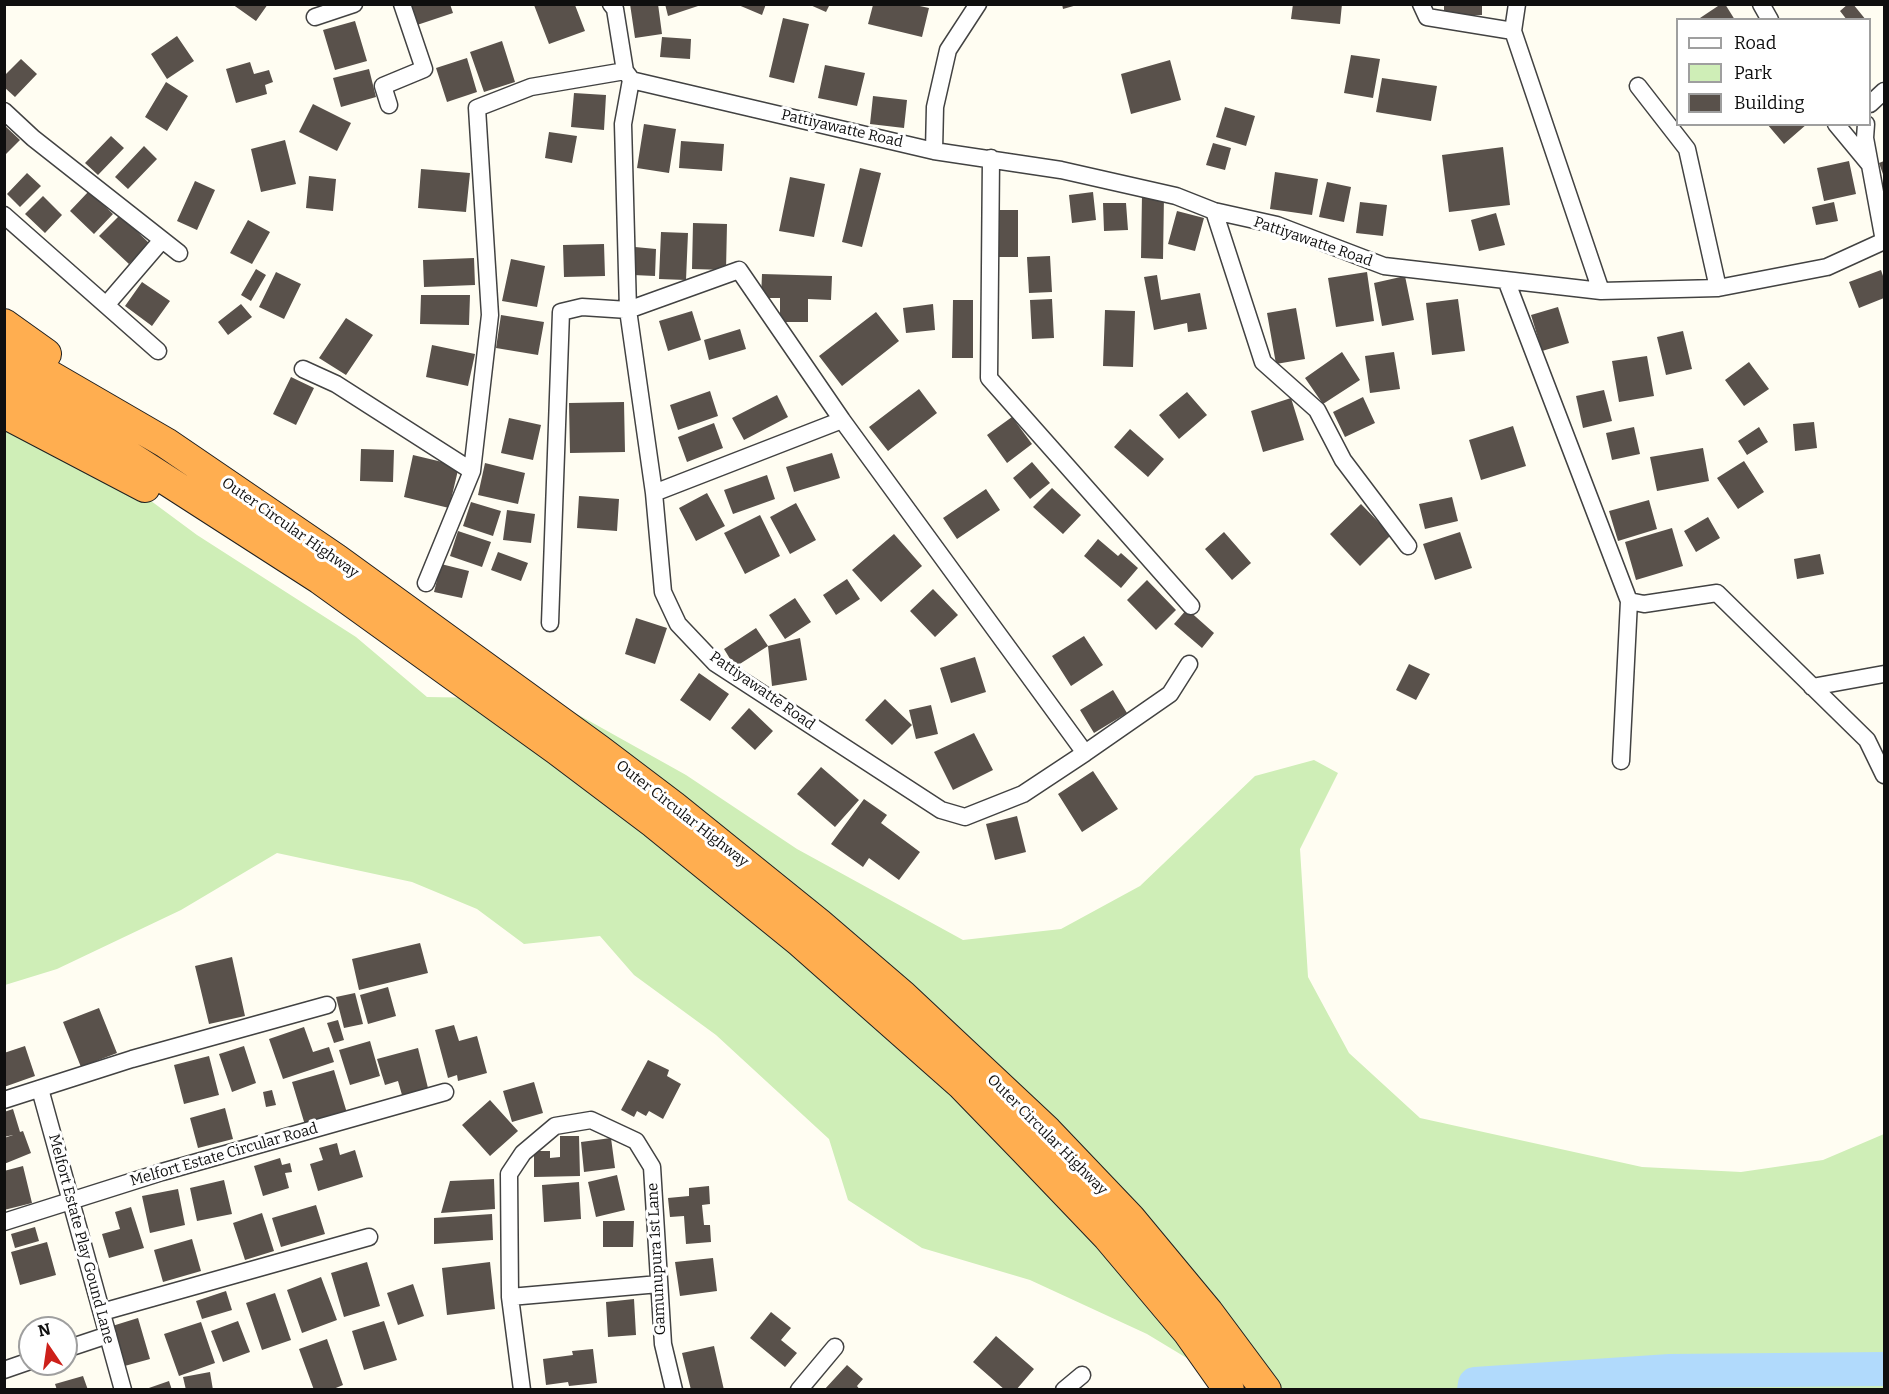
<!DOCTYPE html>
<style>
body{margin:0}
#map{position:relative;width:1889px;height:1394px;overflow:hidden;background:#fffdf2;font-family:Bitter,serif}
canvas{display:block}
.frame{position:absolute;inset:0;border:6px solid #0f0f0f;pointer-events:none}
.legend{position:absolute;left:1676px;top:18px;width:195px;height:108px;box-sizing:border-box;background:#fff;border:2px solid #9f9f9f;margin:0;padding:8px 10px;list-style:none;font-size:18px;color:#0f0f0f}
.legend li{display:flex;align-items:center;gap:12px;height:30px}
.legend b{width:30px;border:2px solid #9f9f9f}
.north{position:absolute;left:18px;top:1316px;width:60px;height:60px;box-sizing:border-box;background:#fff;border:2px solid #9f9f9f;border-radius:50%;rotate:347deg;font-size:16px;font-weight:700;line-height:24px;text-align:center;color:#0f0f0f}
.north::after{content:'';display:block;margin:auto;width:21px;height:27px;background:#cd201a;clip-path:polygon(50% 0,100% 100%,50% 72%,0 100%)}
</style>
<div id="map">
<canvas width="1889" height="1394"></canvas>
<div class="frame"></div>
<ul class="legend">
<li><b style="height:8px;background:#fff"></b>Road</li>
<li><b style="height:16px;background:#cfeeb7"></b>Park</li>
<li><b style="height:16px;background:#59514b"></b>Building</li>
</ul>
<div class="north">N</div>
</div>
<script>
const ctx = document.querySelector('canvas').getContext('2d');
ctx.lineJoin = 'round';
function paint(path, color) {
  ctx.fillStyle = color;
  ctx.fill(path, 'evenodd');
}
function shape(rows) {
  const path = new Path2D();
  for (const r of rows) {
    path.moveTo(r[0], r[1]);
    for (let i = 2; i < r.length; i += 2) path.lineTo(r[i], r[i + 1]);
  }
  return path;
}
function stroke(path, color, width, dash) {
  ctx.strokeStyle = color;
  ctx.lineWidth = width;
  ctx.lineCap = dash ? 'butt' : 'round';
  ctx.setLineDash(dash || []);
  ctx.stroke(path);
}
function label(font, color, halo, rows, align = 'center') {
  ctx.font = font + ' Bitter,serif';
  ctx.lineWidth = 6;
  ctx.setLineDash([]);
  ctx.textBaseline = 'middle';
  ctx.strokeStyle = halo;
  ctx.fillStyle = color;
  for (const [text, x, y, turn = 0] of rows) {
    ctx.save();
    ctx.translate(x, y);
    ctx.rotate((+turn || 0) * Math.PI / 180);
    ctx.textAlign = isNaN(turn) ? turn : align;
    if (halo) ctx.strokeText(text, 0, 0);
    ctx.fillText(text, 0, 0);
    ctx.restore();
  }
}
paint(shape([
 [4,384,93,458,197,535,356,637,427,697,550,699,686,775,797,849,963,940,1061,929,1140,886,1255,776,1314,760,1338,773,1300,849,1308,977,1349,1053,1420,1118,1642,1167,1741,1172,1823,1160,1884,1134,1884,1389,1238,1389,1147,1334,1030,1280,922,1248,848,1200,829,1139,716,1035,634,975,600,936,524,944,477,909,412,882,277,853,181,910,57,969,5,985]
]), '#cfeeb7');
stroke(shape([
 [1474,1390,1475,1384,1670,1371,1884,1369]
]), '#b1dafc', 34);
paint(shape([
 [232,4,268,4,256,21],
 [410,4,450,4,453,13,417,25],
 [630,4,658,4,662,34,635,38],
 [665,4,701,4,701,5,668,16],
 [736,4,766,4,762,15],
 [808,4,830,4,826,12],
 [1062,4,1077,4,1077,5,1063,9],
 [1293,4,1342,4,1340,24,1291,19],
 [1444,4,1482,4,1482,15,1444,16],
 [1721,4,1725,4,1735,20,1697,20],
 [1848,4,1853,4,1866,20,1847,20,1840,11],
 [534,5,575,5,585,31,549,44],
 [873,5,915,5,929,8,922,37,868,24],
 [783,18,809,24,794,83,769,77],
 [355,21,367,61,335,70,323,30],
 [177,36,194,61,167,79,151,54],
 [662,37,691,39,690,59,660,57],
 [502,41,515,82,484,92,470,52],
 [1351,55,1380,59,1373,98,1344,93],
 [467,58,477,92,447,102,436,68],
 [21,59,37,74,15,97,4,87,4,76],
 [1170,60,1181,100,1131,114,1121,74],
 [250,62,254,74,269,70,273,82,265,85,267,94,236,103,226,69],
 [825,65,865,73,857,106,818,98],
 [369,69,376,97,341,107,333,78],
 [1382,78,1437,86,1431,121,1376,112],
 [166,82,188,96,167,131,145,117],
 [574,93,606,95,604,130,571,127],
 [873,96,907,100,904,128,870,124],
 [313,104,351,123,337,151,299,132],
 [1225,107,1255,116,1246,146,1216,137],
 [644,124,676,129,669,173,637,168],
 [1767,124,1807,124,1784,144],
 [4,125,20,140,4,156],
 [549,132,577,136,572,163,545,158],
 [111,136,124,148,98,175,85,163],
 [285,140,296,184,261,192,251,149],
 [681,141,724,144,722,171,679,168],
 [1213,143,1231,148,1225,170,1206,165],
 [144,146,157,159,128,189,115,177],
 [1503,147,1510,205,1449,212,1442,155],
 [1849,161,1856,194,1824,201,1817,168],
 [1884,161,1884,177,1879,163],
 [860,168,881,173,862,247,842,242],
 [421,169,470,173,466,212,418,208],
 [1275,172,1318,179,1312,215,1270,209],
 [27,173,41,186,20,207,7,194],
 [309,176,336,179,333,211,306,208],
 [790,177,825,184,814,237,779,231],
 [195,181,215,190,197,230,177,221],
 [1327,182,1351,187,1344,222,1319,217],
 [89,191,113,214,94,234,70,211],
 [1093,192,1096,220,1072,223,1069,195],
 [1142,194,1164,195,1163,259,1141,258],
 [43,196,62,215,45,233,25,214],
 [1360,202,1387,205,1383,236,1356,233],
 [1834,202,1838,221,1816,225,1812,207],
 [1103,203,1126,203,1128,230,1104,231],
 [993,210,1018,210,1018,257,993,257],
 [1177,211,1204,218,1195,251,1168,244],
 [1496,213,1505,245,1479,251,1471,220],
 [120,215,149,243,129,264,99,236],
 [248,220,270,232,252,264,230,253],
 [693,223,727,224,726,270,692,269],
 [661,232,688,233,686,280,659,279],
 [604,244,605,276,564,277,563,245],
 [635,247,656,249,655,276,633,275],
 [1050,256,1052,292,1029,293,1027,257],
 [474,258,475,285,424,287,423,260],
 [511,259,545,266,537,307,502,301],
 [256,269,266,275,251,301,241,295],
 [1881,270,1884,279,1884,298,1859,308,1849,282],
 [276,272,301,284,284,319,259,307],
 [1367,272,1374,321,1336,327,1328,278],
 [762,274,832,276,831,300,808,299,808,322,780,322,780,298,761,298],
 [1157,275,1161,300,1200,293,1207,329,1188,332,1187,323,1154,330,1144,277],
 [1405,276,1414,320,1382,326,1374,283],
 [142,282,170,301,152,326,125,306],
 [421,295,470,295,469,325,420,324],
 [1052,299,1054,338,1032,339,1030,300],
 [1458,299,1465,351,1432,355,1426,303],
 [953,300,973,300,973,358,952,358],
 [241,304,252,317,228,335,218,322],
 [933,304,935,330,906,333,903,308],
 [1558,307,1569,343,1542,351,1531,315],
 [1296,308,1305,359,1276,364,1267,313],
 [1105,310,1135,311,1133,367,1103,366],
 [692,311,701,340,668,351,659,321],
 [876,312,899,341,842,386,819,356],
 [501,315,544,322,538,355,496,348],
 [346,318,373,335,346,375,319,358],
 [740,329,746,349,709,360,704,340],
 [1683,331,1692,369,1666,375,1657,337],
 [432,345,475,354,468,386,426,377],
 [1342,352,1360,380,1323,404,1305,378],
 [1394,352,1400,389,1370,393,1365,356],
 [1647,356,1654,396,1619,402,1612,361],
 [1749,362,1769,389,1744,406,1725,380],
 [291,377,314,388,296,425,273,414],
 [919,389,937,413,888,451,869,427],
 [1604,390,1612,421,1583,428,1576,396],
 [710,391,718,416,678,430,670,405],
 [1187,392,1207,415,1179,439,1159,415],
 [777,395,788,417,744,440,732,418],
 [1363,397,1375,423,1345,437,1333,412],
 [1291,398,1304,440,1263,452,1251,411],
 [624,402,625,452,570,453,569,403],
 [1012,417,1032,444,1007,463,987,435],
 [509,418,541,425,533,460,501,453],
 [1814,422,1817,448,1795,451,1793,424],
 [714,423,723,448,687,462,678,437],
 [1513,426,1526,466,1481,480,1469,440],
 [1634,427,1640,454,1612,460,1606,433],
 [1759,427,1768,442,1747,455,1738,441],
 [1130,429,1164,459,1148,477,1114,447],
 [1703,448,1709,481,1657,491,1650,457],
 [361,449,394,450,393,482,360,481],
 [832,453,840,478,794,492,786,467],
 [413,455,459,466,449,508,404,497],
 [1744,461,1764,492,1738,509,1717,478],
 [1032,462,1050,483,1030,499,1013,478],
 [485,463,525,473,518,504,478,495],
 [767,475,775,499,733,514,724,490],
 [1052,488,1081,515,1063,534,1033,507],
 [986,489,1000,510,957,539,943,518],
 [707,493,725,526,696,541,679,508],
 [579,496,619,499,617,531,577,528],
 [1452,497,1458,521,1425,529,1419,504],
 [1649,500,1657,529,1618,541,1609,511],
 [471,502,501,511,493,536,463,526],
 [796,503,816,540,790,554,770,517],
 [1361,504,1391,535,1360,566,1330,534],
 [507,510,535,514,531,543,503,540],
 [760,515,780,556,745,574,724,533],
 [1708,517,1720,538,1696,552,1684,531],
 [1672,528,1683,566,1636,580,1625,542],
 [458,531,491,542,482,567,450,556],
 [1224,532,1251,563,1232,580,1205,549],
 [1460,532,1472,568,1435,580,1423,544],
 [894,534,922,566,881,602,852,570],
 [1098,539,1118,556,1121,553,1138,568,1121,588,1084,556],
 [498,552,528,563,521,581,491,570],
 [1820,554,1824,574,1797,579,1794,559],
 [441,564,469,571,462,598,434,592],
 [847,579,860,599,836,615,823,595],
 [1147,580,1176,610,1156,630,1127,600],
 [933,589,958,615,935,637,910,611],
 [795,598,811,622,785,639,769,615],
 [1187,609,1214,633,1202,648,1174,624],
 [636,618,667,628,655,664,625,654],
 [756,628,768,646,735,667,724,649],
 [1084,636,1103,665,1071,686,1052,656],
 [800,638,807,680,772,686,768,646],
 [975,657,986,692,951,703,940,668],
 [1409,664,1430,674,1416,700,1396,690],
 [699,673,729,694,710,721,680,700],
 [1113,690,1127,713,1094,733,1080,710],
 [885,699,912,725,892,745,865,720],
 [931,705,938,734,916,739,909,710],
 [749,708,773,731,755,750,731,728],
 [974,733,993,770,953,790,934,752],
 [821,767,859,800,835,827,797,794],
 [1093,771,1118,809,1082,832,1058,794],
 [864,799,887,815,881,823,920,852,899,880,869,858,863,867,831,844],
 [1017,816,1026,852,995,860,986,824],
 [420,943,428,973,359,990,352,959],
 [232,957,245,1016,209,1024,195,966],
 [388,987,396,1016,368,1024,360,995],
 [355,993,363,1024,344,1028,336,997],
 [99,1008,117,1053,81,1067,63,1022],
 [338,1020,344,1040,334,1043,327,1023],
 [454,1025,459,1041,477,1036,487,1073,458,1081,457,1075,448,1078,435,1030],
 [304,1027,313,1052,329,1047,334,1062,283,1079,269,1039],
 [370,1041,380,1076,350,1085,339,1050],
 [25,1046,35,1076,4,1087,4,1053],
 [244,1046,256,1083,232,1092,219,1054],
 [418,1048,428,1088,402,1095,398,1081,385,1085,377,1059],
 [209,1056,219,1095,184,1104,174,1065],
 [648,1060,669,1070,667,1076,681,1084,663,1119,649,1111,646,1116,637,1111,634,1117,621,1110],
 [334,1070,347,1113,305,1125,292,1082],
 [534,1082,543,1113,512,1122,503,1091],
 [272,1090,276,1105,266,1107,263,1092],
 [490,1100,518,1131,490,1156,462,1125],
 [225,1108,233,1139,198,1148,190,1118],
 [13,1109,20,1132,23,1131,31,1153,4,1164,4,1138,13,1135,4,1137,4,1112],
 [560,1136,579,1136,580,1176,534,1177,534,1151,550,1151,550,1158,560,1157],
 [611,1138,615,1168,584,1172,581,1142],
 [337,1143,340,1155,355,1150,363,1177,318,1191,310,1164,323,1160,319,1148],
 [280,1158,282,1165,290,1163,292,1172,285,1173,289,1188,263,1196,254,1166],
 [23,1166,32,1203,4,1210,4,1171],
 [617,1175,625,1210,596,1217,588,1182],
 [494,1179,495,1209,441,1213,450,1181],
 [224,1180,232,1214,197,1221,190,1188],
 [579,1182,581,1219,544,1222,542,1185],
 [709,1186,710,1204,702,1205,704,1225,710,1225,711,1242,686,1244,684,1216,670,1217,668,1198,689,1196,689,1188],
 [178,1189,185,1225,150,1233,142,1196],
 [316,1205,325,1234,281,1247,272,1218],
 [131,1207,144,1248,109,1258,102,1234,120,1229,115,1212],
 [262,1213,274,1251,245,1260,233,1223],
 [492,1214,493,1240,434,1244,434,1218],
 [603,1221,634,1221,633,1247,603,1247],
 [35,1227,39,1241,15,1248,11,1234],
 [192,1239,201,1271,163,1282,154,1250],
 [47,1242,56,1275,20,1285,11,1252],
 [713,1258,717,1291,680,1296,675,1262],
 [367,1262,380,1306,344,1317,331,1273],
 [490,1262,495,1309,447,1315,442,1268],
 [321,1277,337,1320,302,1333,287,1290],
 [413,1284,424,1316,398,1325,387,1293],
 [226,1291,232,1310,202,1319,196,1301],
 [275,1293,291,1340,262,1350,246,1303],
 [634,1299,636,1335,608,1337,606,1302],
 [771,1312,791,1328,781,1340,797,1353,785,1367,750,1338],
 [138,1318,150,1359,121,1367,109,1327],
 [238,1321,250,1352,223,1362,211,1331],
 [384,1321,397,1360,364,1370,352,1331],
 [201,1322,215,1363,179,1376,164,1334],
 [996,1336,1034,1369,1016,1390,1005,1390,973,1362],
 [327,1339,343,1385,331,1390,314,1390,299,1349],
 [714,1346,724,1390,691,1390,682,1353],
 [593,1349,597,1383,569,1386,568,1382,546,1385,543,1359,573,1355,572,1351],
 [847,1365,863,1379,857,1386,860,1390,824,1390],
 [210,1372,213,1390,186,1390,183,1377],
 [83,1376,88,1390,57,1390,55,1384],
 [169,1381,172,1390,146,1390,146,1389]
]), '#59514b');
const minor = shape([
 [611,4,615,9,625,71,631,79],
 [1421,4,1427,17,1513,31,1517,4],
 [1761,4,1770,20],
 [315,17,354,4],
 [1513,31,1601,291],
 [1638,86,1687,149,1718,288],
 [1870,104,1884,91],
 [389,105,383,86,424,69,402,4],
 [4,111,33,138,179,253],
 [1836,124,1870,165],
 [934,151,935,107,948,50,978,4],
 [991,158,989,378,1191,606],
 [1214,211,1263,362,1317,410,1343,460,1408,546],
 [4,215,158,351],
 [1506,280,1629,601,1644,604,1717,593,1867,740,1884,775],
 [107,304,162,240],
 [303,369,336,384,472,471],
 [654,493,842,420],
 [426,583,472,471,490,315,477,108,531,87,625,71],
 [550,623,561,312,582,307,628,310,739,270,842,420,1085,753],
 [1189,664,1170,694,1085,753,1023,794,965,817,941,810,715,663,678,624,663,592,654,493,628,310,623,124,631,80,934,151,1061,170,1176,196,1214,211,1277,225,1384,266,1601,291,1718,288,1827,267,1884,241,1865,138,1866,124],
 [1812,687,1884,674],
 [1621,761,1629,601],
 [40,1089,123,1390],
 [4,1100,132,1059,327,1005],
 [4,1222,162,1172,445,1092],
 [510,1297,659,1284],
 [102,1312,369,1237],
 [66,1349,108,1335],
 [4,1370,30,1361],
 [522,1390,510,1297,509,1174,523,1153,555,1126,591,1120,636,1141,652,1167,663,1344,674,1390],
 [799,1390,835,1347],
 [1064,1390,1082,1375]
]);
const motorway = shape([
 [4,324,46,354],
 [4,349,166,443,336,559,599,750,673,806,818,923,903,996,1047,1131,1130,1218,1208,1312,1266,1390],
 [4,381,59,411,320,579,556,749,654,823,798,940,962,1085,1024,1149,1108,1237,1188,1332,1229,1390],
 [4,413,145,487]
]);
stroke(minor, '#424242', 19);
stroke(motorway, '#202020', 32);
stroke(minor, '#fff', 16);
stroke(motorway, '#ffae50', 30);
label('15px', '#0f0f0f', '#fff', [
 ["Pattiyawatte Road",842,129,13],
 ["Pattiyawatte Road",1313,242,19],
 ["Outer Circular Highway",290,528,35],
 ["Pattiyawatte Road",762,691,35],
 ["Outer Circular Highway",682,814,38],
 ["Outer Circular Highway",1047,1135,45],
 ["Melfort Estate Circular Road",224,1155,-16],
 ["Melfort Estate Play Gound Lane",81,1239,75],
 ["Gamunupura 1st Lane",657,1259,-93]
]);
</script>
